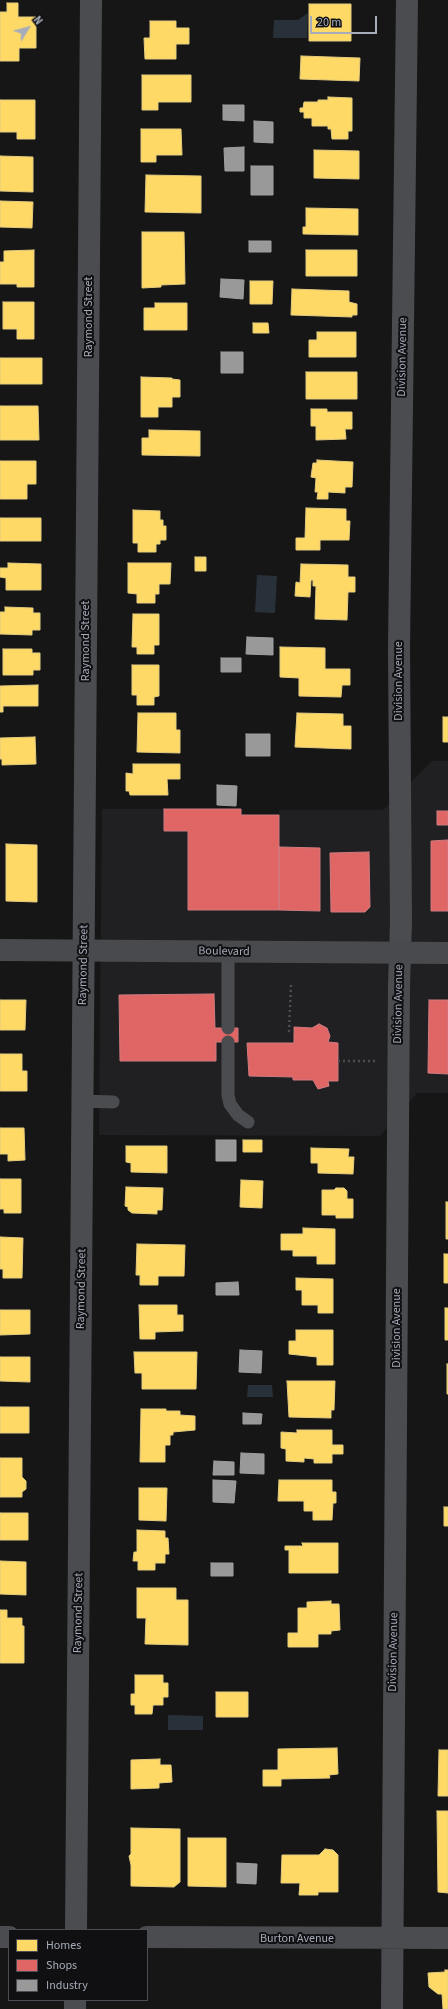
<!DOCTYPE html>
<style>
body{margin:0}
#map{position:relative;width:448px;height:2009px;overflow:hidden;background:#161617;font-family:"Source Sans 3",sans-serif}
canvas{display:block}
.legend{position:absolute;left:8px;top:1929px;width:140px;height:72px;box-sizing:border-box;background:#101013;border:1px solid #4c4e55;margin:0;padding:5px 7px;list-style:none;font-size:12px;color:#a6acb9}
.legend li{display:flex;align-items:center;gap:8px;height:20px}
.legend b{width:20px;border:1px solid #4c4e55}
.north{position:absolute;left:8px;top:8px;width:40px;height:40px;-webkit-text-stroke:3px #101013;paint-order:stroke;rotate:53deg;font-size:11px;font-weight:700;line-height:16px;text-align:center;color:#a6acb9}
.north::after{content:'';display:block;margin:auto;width:14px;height:18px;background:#a6acb9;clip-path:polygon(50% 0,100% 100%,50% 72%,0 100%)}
.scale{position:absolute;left:310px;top:16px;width:67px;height:18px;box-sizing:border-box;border:2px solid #a6acb9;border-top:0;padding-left:5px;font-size:12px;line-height:14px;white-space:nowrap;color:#a6acb9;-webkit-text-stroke:3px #101013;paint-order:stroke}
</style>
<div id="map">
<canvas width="448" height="2009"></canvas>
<ul class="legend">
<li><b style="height:11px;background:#ffd966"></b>Homes</li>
<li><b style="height:11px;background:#e06666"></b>Shops</li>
<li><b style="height:11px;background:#999"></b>Industry</li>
</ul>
<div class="north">N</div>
<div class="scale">20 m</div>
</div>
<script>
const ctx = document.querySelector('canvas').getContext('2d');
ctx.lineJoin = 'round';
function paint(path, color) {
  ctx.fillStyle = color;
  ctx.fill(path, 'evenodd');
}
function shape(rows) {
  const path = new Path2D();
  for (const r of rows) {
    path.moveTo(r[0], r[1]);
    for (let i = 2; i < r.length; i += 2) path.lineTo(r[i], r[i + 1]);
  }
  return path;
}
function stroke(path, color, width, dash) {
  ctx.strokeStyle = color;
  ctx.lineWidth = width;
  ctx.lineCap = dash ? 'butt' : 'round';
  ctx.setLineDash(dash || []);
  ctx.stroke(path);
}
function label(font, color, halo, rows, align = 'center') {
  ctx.font = font + ' "Source Sans 3",sans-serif';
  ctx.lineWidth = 4;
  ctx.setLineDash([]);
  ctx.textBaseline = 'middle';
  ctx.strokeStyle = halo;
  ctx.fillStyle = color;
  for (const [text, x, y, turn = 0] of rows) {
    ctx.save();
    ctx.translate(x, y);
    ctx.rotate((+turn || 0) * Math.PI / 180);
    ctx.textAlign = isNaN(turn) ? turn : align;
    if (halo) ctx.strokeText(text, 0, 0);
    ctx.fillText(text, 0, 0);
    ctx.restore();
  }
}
paint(shape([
 [432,761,448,761,448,1093,417,1093,380,1136,99,1135,102,809,241,809,242,815,279,815,279,810,383,810]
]), '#202023');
paint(shape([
 [308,13,307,38,273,38,274,20,298,20],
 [257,575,277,576,275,613,255,612],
 [248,1385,272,1385,273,1397,247,1397],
 [168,1715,203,1716,203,1730,168,1730]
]), '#28313a');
const homes = shape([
 [7,3,18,3,18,17,36,17,36,48,19,48,19,61,0,61,0,12,7,12,7,3],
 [309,4,351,4,351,41,309,41,309,4],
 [150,21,176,21,176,28,189,28,189,44,176,44,176,59,145,59,144,38,150,38,150,21],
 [301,56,360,58,359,81,300,79,301,56],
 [142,75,191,75,191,102,158,102,158,110,142,110,142,75],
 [328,97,352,98,352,131,348,131,348,139,332,139,331,129,328,129,328,126,312,126,312,118,304,118,304,112,300,112,300,108,303,108,304,102,318,102,318,100,328,100,328,97],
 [0,100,35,100,35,139,17,139,17,132,0,132,0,100],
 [141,129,181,129,182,155,156,155,156,162,141,162,141,129],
 [314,150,359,151,359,179,314,178,314,150],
 [0,156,33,157,33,192,0,191,0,156],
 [146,175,201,176,201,213,145,212,146,175],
 [0,201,33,202,32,228,0,227,0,201],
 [306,208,358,209,358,235,303,234,303,227,306,227,306,208],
 [142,232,184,232,185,284,161,285,161,287,142,288,142,232],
 [34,250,34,287,17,287,17,284,0,284,0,262,4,262,4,251,34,250],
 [306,250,357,250,357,276,306,276,306,250],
 [250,281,273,281,272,304,250,304,250,281],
 [292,289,349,291,349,302,357,304,357,315,352,315,352,317,291,315,292,289],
 [3,302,34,302,34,339,17,339,17,329,3,329,3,302],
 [155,303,187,303,187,330,144,330,144,308,155,308,155,303],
 [253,323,268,323,269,333,253,333,253,323],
 [317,332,356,332,356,357,309,357,309,340,317,340,317,332],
 [0,358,42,358,42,384,0,384,0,358],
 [306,372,357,372,357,399,306,399,306,372],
 [141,377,172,378,172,379,180,380,180,397,172,397,172,407,158,407,158,417,141,417,141,377],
 [0,406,38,406,39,440,0,440,0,406],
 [311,409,327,409,327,412,352,412,352,429,345,429,346,439,316,440,316,426,311,426,311,409],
 [149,430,200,431,200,456,142,455,142,438,149,438,149,430],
 [317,460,353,462,352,487,345,487,345,493,328,492,328,499,317,499,318,492,315,492,316,478,311,477,313,463,317,463,317,460],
 [0,461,36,461,36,484,27,484,27,499,0,499,0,461],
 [306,508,346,509,346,521,350,521,349,540,320,540,320,550,296,550,296,538,305,538,306,508],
 [133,510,160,511,160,520,163,520,163,526,166,526,166,540,160,540,160,544,156,544,156,552,138,552,138,543,133,543,133,510],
 [0,518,41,518,41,541,0,541,0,518],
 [195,557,206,557,206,571,195,571,195,557],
 [8,563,41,564,41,590,6,590,6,578,0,577,0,568,8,568,8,563],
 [128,563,171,563,170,584,159,584,159,594,155,594,155,603,137,603,137,594,128,593,128,563],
 [301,564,348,565,348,577,355,577,355,592,348,592,347,620,315,619,316,586,313,586,313,580,311,580,310,597,295,596,296,582,300,583,301,564],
 [5,607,33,608,33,613,40,613,40,630,32,630,32,635,0,634,0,612,5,612,5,607],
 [133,614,159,614,159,645,154,645,154,654,137,654,137,647,132,647,133,614],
 [280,647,325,648,325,669,350,669,350,685,342,685,341,697,299,696,299,678,280,677,280,647],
 [3,649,32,649,32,653,40,653,40,670,33,670,33,675,3,675,3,649],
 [132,665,159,665,159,696,154,697,154,705,137,705,137,695,132,695,132,665],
 [38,685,38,706,3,706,3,712,0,712,0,686,38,685],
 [138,713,176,713,176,730,180,730,180,753,137,752,138,713],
 [297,713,343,714,343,726,351,726,351,749,295,747,297,713],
 [443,717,448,717,448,742,443,742,443,717],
 [35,737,36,764,2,765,2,759,0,759,0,738,35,737],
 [133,764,180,764,180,779,167,779,168,795,130,795,129,791,126,791,126,773,133,774,133,764],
 [6,844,37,845,37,902,6,901,6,844],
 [0,1000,26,1000,25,1030,0,1030,0,1000],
 [0,1054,22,1054,22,1071,27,1071,27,1091,0,1091,0,1054],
 [0,1128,24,1128,25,1160,8,1161,8,1154,0,1154,0,1128],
 [243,1140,262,1140,262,1152,243,1152,243,1140],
 [126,1146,167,1146,167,1173,131,1172,131,1163,126,1162,126,1146],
 [311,1148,349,1149,348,1157,354,1157,353,1174,318,1173,318,1163,311,1163,311,1148],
 [0,1179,21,1179,21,1213,4,1213,4,1209,0,1209,0,1179],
 [241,1180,263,1181,262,1208,240,1207,241,1180],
 [126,1187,163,1188,162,1210,157,1210,157,1214,132,1213,128,1210,128,1207,125,1206,126,1187],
 [336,1188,344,1188,347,1191,347,1199,353,1199,353,1218,336,1218,336,1215,322,1215,322,1190,334,1190,336,1188],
 [446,1202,448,1202,448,1239,446,1239,446,1202],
 [303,1228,335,1229,335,1264,317,1264,317,1256,293,1256,293,1250,281,1250,281,1234,303,1234,303,1228],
 [0,1237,23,1238,22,1278,3,1278,3,1269,0,1269,0,1237],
 [137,1244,185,1245,184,1276,158,1276,158,1285,140,1285,140,1275,136,1275,137,1244],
 [444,1254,448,1254,448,1283,444,1283,444,1254],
 [296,1278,333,1279,333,1313,318,1313,318,1305,302,1305,302,1290,296,1290,296,1278],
 [139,1305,177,1305,177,1315,183,1315,183,1331,155,1332,155,1339,140,1339,139,1305],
 [445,1308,448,1308,448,1340,445,1340,445,1308],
 [0,1310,30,1310,30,1334,0,1335,0,1310],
 [296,1330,333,1330,333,1365,317,1365,317,1357,289,1354,289,1341,296,1341,296,1330],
 [134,1352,197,1352,196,1389,142,1389,142,1373,135,1373,134,1352],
 [0,1357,30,1357,30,1382,0,1381,0,1357],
 [447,1364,448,1364,448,1394,447,1394,447,1364],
 [287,1381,335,1381,334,1410,331,1410,331,1418,289,1417,287,1381],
 [0,1407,29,1407,29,1433,0,1433,0,1407],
 [141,1409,166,1409,166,1411,180,1411,180,1415,195,1416,195,1430,173,1432,173,1435,170,1435,170,1445,165,1445,165,1462,140,1462,141,1409],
 [297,1430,332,1430,332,1445,343,1445,343,1454,332,1454,332,1463,314,1463,314,1459,304,1458,304,1462,286,1461,286,1449,281,1448,281,1432,297,1433,297,1430],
 [0,1458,22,1458,22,1477,26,1481,26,1489,22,1492,22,1497,0,1497,0,1458],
 [279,1480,332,1480,332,1492,336,1492,336,1503,333,1503,332,1520,313,1520,313,1511,304,1511,304,1501,278,1501,279,1480],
 [139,1488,167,1488,166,1521,139,1520,139,1488],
 [444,1507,448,1507,448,1526,444,1526,444,1507],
 [0,1513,28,1513,28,1540,0,1540,0,1513],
 [137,1530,165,1531,165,1538,168,1538,169,1554,165,1554,165,1563,155,1563,155,1570,138,1570,138,1561,133,1561,134,1552,137,1552,137,1530],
 [302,1543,338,1543,338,1573,289,1573,289,1550,285,1550,285,1546,303,1546,302,1543],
 [0,1561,26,1562,26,1595,0,1594,0,1561],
 [137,1588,176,1588,176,1600,188,1600,188,1645,145,1644,146,1618,137,1618,137,1588],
 [331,1601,331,1604,339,1604,340,1630,331,1631,331,1634,318,1634,318,1647,288,1647,288,1633,298,1633,298,1608,307,1608,307,1602,331,1601],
 [0,1610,7,1610,7,1618,22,1618,22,1626,24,1626,24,1663,0,1663,0,1610],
 [135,1675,163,1675,163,1683,168,1683,168,1697,163,1697,163,1705,153,1705,152,1714,135,1714,135,1705,131,1705,131,1694,135,1694,135,1675],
 [216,1692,248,1692,248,1717,216,1717,216,1692],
 [337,1748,338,1774,329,1775,330,1778,281,1779,281,1786,263,1786,263,1770,278,1770,278,1749,337,1748],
 [439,1750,448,1750,448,1796,438,1796,439,1750],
 [160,1759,160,1765,171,1765,172,1782,159,1783,159,1788,131,1789,131,1760,160,1759],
 [437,1811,448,1811,448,1893,438,1892,437,1811],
 [131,1828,180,1829,180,1882,174,1887,131,1886,131,1865,129,1856,131,1854,131,1828],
 [188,1838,226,1838,226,1887,188,1886,188,1838],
 [325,1849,333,1850,338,1855,338,1892,318,1892,318,1895,299,1895,300,1883,281,1883,282,1855,319,1855,325,1849],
 [445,1970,448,1970,448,2009,443,2009,442,1994,438,1994,429,1987,428,1973,445,1972,445,1970]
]);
paint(homes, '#ffd966');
stroke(homes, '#e4cc7f', 1);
const shops = shape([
 [164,809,241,809,241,815,279,815,279,910,188,910,188,831,164,831,164,809],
 [437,811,448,811,448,825,437,825,437,811],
 [448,840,448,911,431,911,431,841,448,840],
 [279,847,320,848,320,911,279,910,279,847],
 [369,852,370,907,365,912,331,912,330,853,369,852],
 [214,994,215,1028,238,1028,238,1042,216,1042,216,1061,120,1061,119,995,214,994],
 [429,1000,448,1000,448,1074,428,1073,429,1000],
 [319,1024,327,1028,330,1036,328,1042,338,1043,338,1081,328,1081,329,1086,318,1089,313,1080,293,1080,293,1077,249,1076,247,1043,294,1043,294,1027,312,1028,319,1024]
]);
paint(shops, '#e06666');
stroke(shops, '#cf7b7f', 1);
const industry = shape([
 [223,105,244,105,244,121,223,120,223,105],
 [254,121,273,122,273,143,254,142,254,121],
 [244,147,244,171,225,171,224,148,244,147],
 [251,166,273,166,273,195,251,195,251,166],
 [249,241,271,241,271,252,249,252,249,241],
 [221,279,244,280,243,299,220,297,221,279],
 [221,352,243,352,243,373,221,373,221,352],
 [247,637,273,638,273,655,246,654,247,637],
 [221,658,241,658,241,672,221,672,221,658],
 [246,734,270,734,270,756,246,756,246,734],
 [217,785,237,786,236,806,217,805,217,785],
 [216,1140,236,1140,236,1161,216,1161,216,1140],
 [238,1282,239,1295,216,1295,216,1283,238,1282],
 [240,1350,262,1351,261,1373,239,1372,240,1350],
 [243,1413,262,1414,261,1424,243,1424,243,1413],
 [241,1453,264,1454,264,1474,240,1473,241,1453],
 [214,1461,234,1462,234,1475,213,1475,214,1461],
 [213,1480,236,1481,234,1503,213,1502,213,1480],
 [211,1563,233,1563,233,1576,211,1576,211,1563],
 [237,1863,257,1864,256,1884,237,1883,237,1863]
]);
paint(industry, '#999');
stroke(industry, '#9d9fa3', 1);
stroke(shape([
 [291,985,289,1031,294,1031],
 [338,1061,376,1061]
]), '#4c4d51', 2.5, [2, 3]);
stroke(shape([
 [228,1028,228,952],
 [228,1042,228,1095,230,1104,238,1115,248,1122],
 [82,1101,113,1102]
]), '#4a4c50', 13);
stroke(shape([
 [76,1930,91,0],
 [0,1937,9,1937],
 [147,1937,448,1938],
 [75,2009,75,2000],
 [392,2009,399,985,401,922,399,648,407,0]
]), '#4a4c50', 22);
stroke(shape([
 [0,950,448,953]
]), '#484a4e', 22);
label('12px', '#a6acb9', '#101013', [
 ["Raymond Street",89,317,-90],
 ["Division Avenue",403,357,-89],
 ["Raymond Street",86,641,-90],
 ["Division Avenue",399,681,-90],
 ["Boulevard",224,952,1],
 ["Raymond Street",84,965,-89],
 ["Division Avenue",399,1004,-89],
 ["Raymond Street",82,1289,-89],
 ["Division Avenue",397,1328,-90],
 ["Raymond Street",79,1613,-89],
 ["Division Avenue",394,1652,-89],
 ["Burton Avenue",297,1939]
]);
</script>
